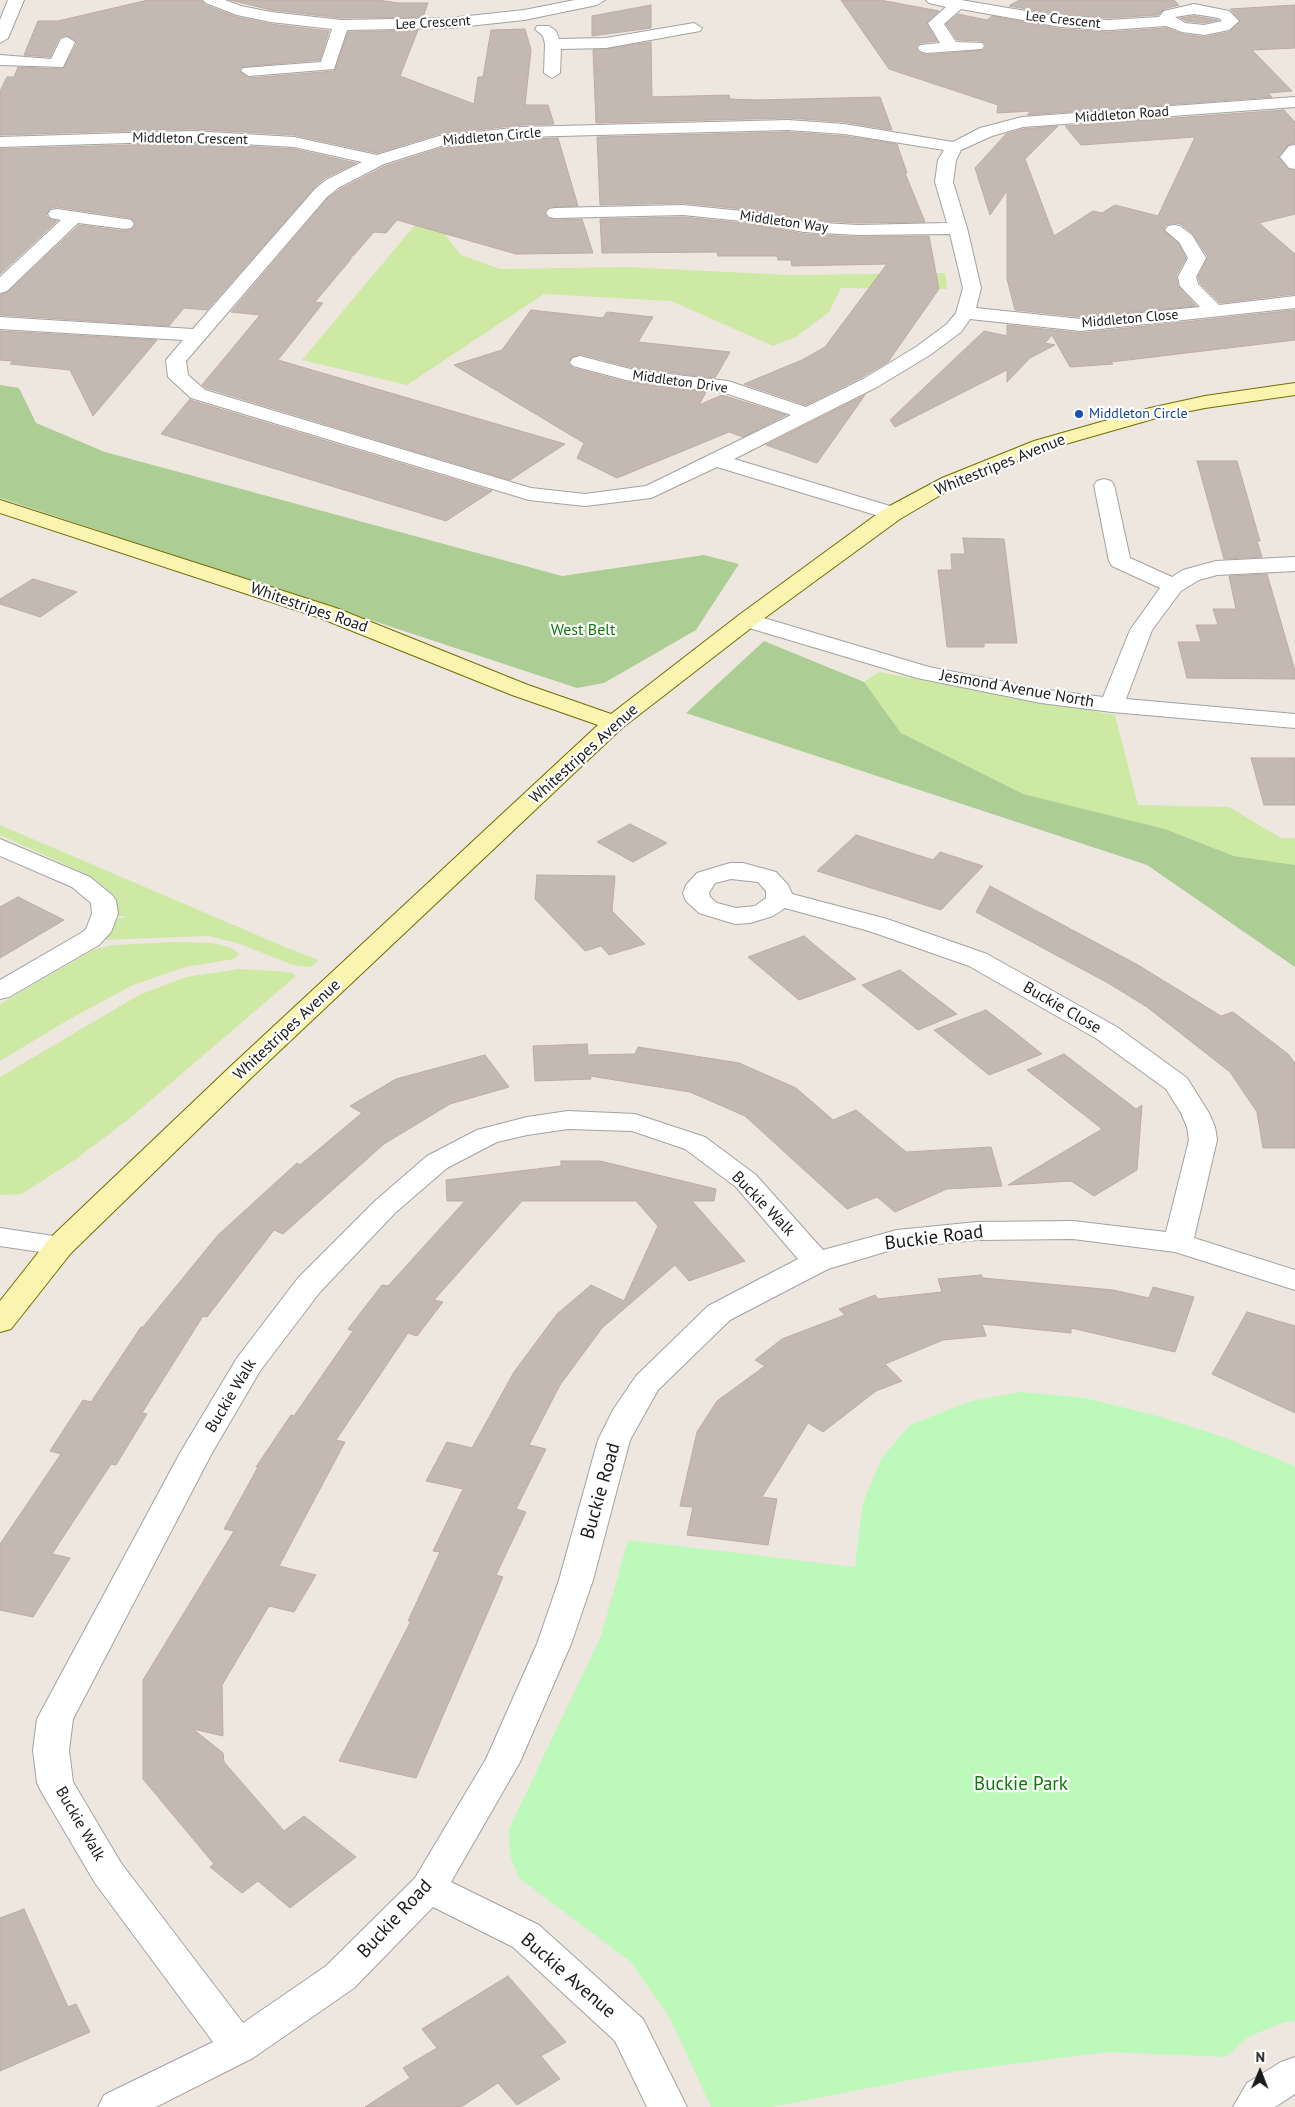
<!DOCTYPE html>
<style>
body{margin:0}
#map{position:relative;width:1295px;height:2107px;overflow:hidden;background:#ede7e0;font-family:"PT Sans",sans-serif}
canvas{display:block}
.north{position:absolute;left:1235px;top:2047px;width:50px;height:50px;-webkit-text-stroke:4px #fff;paint-order:stroke;rotate:1deg;font-size:14px;font-weight:700;line-height:20px;text-align:center;color:#1b1b1b}
.north::after{content:'';display:block;margin:auto;width:18px;height:22px;background:#1b1b1b;clip-path:polygon(50% 0,100% 100%,50% 72%,0 100%)}
</style>
<div id="map">
<canvas width="1295" height="2107"></canvas>
<div class="north">N</div>
</div>
<script>
const ctx = document.querySelector('canvas').getContext('2d');
ctx.lineJoin = 'round';
function paint(path, color) {
  ctx.fillStyle = color;
  ctx.fill(path, 'evenodd');
}
function shape(rows) {
  const path = new Path2D();
  for (const r of rows) {
    path.moveTo(r[0], r[1]);
    for (let i = 2; i < r.length; i += 2) path.lineTo(r[i], r[i + 1]);
  }
  return path;
}
function stroke(path, color, width, dash) {
  ctx.strokeStyle = color;
  ctx.lineWidth = width;
  ctx.lineCap = dash ? 'butt' : 'round';
  ctx.setLineDash(dash || []);
  ctx.stroke(path);
}
function label(font, color, halo, rows, align = 'center') {
  ctx.font = font + ' "PT Sans",sans-serif';
  ctx.lineWidth = 4.5;
  ctx.setLineDash([]);
  ctx.textBaseline = 'middle';
  ctx.strokeStyle = halo;
  ctx.fillStyle = color;
  for (const [text, x, y, turn = 0] of rows) {
    ctx.save();
    ctx.translate(x, y);
    ctx.rotate((+turn || 0) * Math.PI / 180);
    ctx.textAlign = isNaN(turn) ? turn : align;
    if (halo) ctx.strokeText(text, 0, 0);
    ctx.fillText(text, 0, 0);
    ctx.restore();
  }
}
paint(shape([
 [430,207,463,224,445,235,461,255,500,269,627,267,789,275,945,273,947,289,841,288,829,312,796,337,773,346,671,301,544,294,407,385,302,360],
 [879,672,1115,715,1138,805,1229,807,1281,838,1295,838,1295,865,1234,856,1165,829,1023,794,901,733,864,682],
 [0,825,285,947,319,960,311,967,293,965,240,944,209,936,104,940,114,927,117,918,124,918,125,916,117,916,117,903,114,895,90,876,0,835],
 [173,942,213,943,232,948,239,954,234,959,185,967,133,985,68,1020,0,1061,0,1004,95,949,114,945],
 [239,969,276,971,293,973,296,976,129,1119,76,1159,22,1194,0,1195,0,1077,139,995,186,977]
]), '#cee9a4');
paint(shape([
 [0,385,19,388,36,423,105,452,562,576,704,555,739,564,696,630,604,683,577,688,0,498],
 [764,641,864,682,901,733,1023,794,1165,829,1234,856,1295,865,1295,967,1147,865,686,713]
]), '#accd93');
paint(shape([
 [1021,1392,1085,1398,1154,1415,1223,1437,1295,1466,1295,2021,1284,2022,1248,2037,1226,2057,1107,2052,951,2072,771,2107,711,2107,670,2018,631,1962,519,1878,510,1855,509,1829,601,1636,628,1540,855,1567,863,1503,881,1459,910,1425,971,1401]
]), '#bdf9ba');
const building = shape([
 [148,0,201,0,205,5,237,17,271,24,329,31,320,60,241,67,239,71,249,78,334,71,348,32,418,30,400,76,474,104,478,77,483,77,491,30,525,29,531,50,525,105,548,105,554,124,522,125,439,134,377,153,294,135,192,129,0,135,0,91,7,77,14,77,18,67,63,69,77,43,66,35,59,38,50,57,24,55,38,21,58,21,148,0],
 [230,0,377,0,399,3,428,3,423,17,341,18,271,10,230,0],
 [841,0,880,0,939,11,926,23,937,41,920,43,916,47,918,52,926,55,984,50,986,45,982,41,957,40,946,24,958,14,987,20,992,16,1061,29,1109,32,1166,28,1182,34,1204,37,1229,32,1240,22,1240,20,1230,9,1295,5,1295,48,1252,50,1292,91,1268,93,1272,97,1027,115,1031,111,997,113,998,105,889,69,841,0],
 [1019,0,1174,0,1179,5,1164,9,1158,15,1109,18,1061,15,1009,6,1019,0],
 [651,5,651,28,592,36,592,16,651,5],
 [1194,16,1218,20,1204,23,1186,21,1180,18,1194,16],
 [651,42,652,97,729,95,730,99,756,100,880,97,892,130,844,122,788,118,596,123,593,50,651,42],
 [1284,110,1295,122,1295,143,1288,145,1278,157,1288,169,1295,171,1295,214,1259,223,1295,254,1295,294,1220,303,1200,283,1198,277,1208,257,1193,234,1181,224,1174,223,1166,225,1163,230,1178,243,1186,258,1176,276,1178,286,1196,306,1081,317,1015,310,1007,279,1007,191,990,215,975,168,1006,134,1023,129,1058,126,1025,159,1054,236,1093,211,1102,213,1115,205,1158,216,1195,137,1081,145,1065,126,1284,110],
 [788,132,844,136,897,144,907,173,905,173,925,222,858,223,804,220,752,210,683,203,600,205,597,137,788,132],
 [558,138,578,206,549,207,544,213,548,218,555,220,582,219,593,253,516,254,397,220,386,233,374,232,353,256,351,256,351,259,315,302,323,303,278,360,565,444,510,480,206,388,202,385,260,315,231,312,328,198,339,190,385,166,441,148,522,139,558,138],
 [192,143,294,149,356,163,325,178,314,188,207,310,184,308,169,326,0,315,0,295,8,292,79,225,125,231,132,229,136,224,131,218,57,207,51,208,46,215,51,220,57,221,0,274,0,149,192,143],
 [683,217,752,224,804,234,858,237,929,236,939,289,888,362,862,377,806,405,744,384,802,360,825,347,887,264,792,266,791,260,778,260,777,256,718,256,717,252,602,253,600,219,683,217],
 [531,310,603,318,607,312,653,317,638,342,730,352,715,378,634,368,580,354,572,357,568,363,573,368,626,382,706,392,699,405,722,395,786,415,743,437,729,432,617,478,577,458,584,443,454,365,502,350,531,310],
 [1295,310,1295,340,1111,362,1113,364,1070,367,1052,335,1045,343,1055,345,1030,358,1007,382,1007,370,895,427,890,420,984,331,1007,336,1007,325,1081,333,1295,310],
 [0,331,157,340,93,416,70,370,10,364,13,361,0,360,0,331],
 [865,395,817,463,766,445,865,395],
 [190,399,190,400,492,491,446,521,161,434,190,399],
 [1197,461,1237,461,1260,541,1257,541,1262,557,1224,559,1197,461],
 [963,538,1004,539,1017,643,984,643,984,647,947,647,938,570,952,570,951,554,965,554,963,538],
 [1267,574,1295,671,1295,679,1187,678,1178,642,1201,642,1196,625,1218,625,1213,609,1236,609,1229,576,1267,574],
 [33,579,77,592,40,617,0,604,0,599,33,579],
 [1251,758,1295,758,1295,805,1264,805,1251,758],
 [630,824,667,843,633,862,597,842,630,824],
 [856,835,933,860,940,852,983,866,941,910,817,871,856,835],
 [537,875,615,876,612,911,645,944,609,955,601,946,585,951,535,899,537,875],
 [990,886,1138,965,1221,1016,1233,1012,1288,1054,1295,1063,1295,1148,1263,1148,1257,1112,1230,1072,1147,1007,1108,983,976,912,990,886],
 [18,897,64,920,0,958,0,907,18,897],
 [804,936,829,957,856,979,799,1000,748,957,804,936],
 [900,970,928,992,957,1014,918,1030,862,985,900,970],
 [986,1010,1012,1030,1042,1054,989,1075,934,1030,986,1010],
 [587,1044,588,1055,635,1054,638,1047,739,1063,796,1088,833,1120,856,1110,906,1152,991,1147,1002,1186,947,1189,895,1212,877,1197,847,1209,745,1116,690,1092,590,1076,591,1079,535,1081,533,1046,587,1044],
 [1064,1054,1136,1109,1142,1105,1137,1170,1094,1196,1071,1181,1008,1185,1102,1129,1027,1070,1064,1054],
 [485,1055,509,1087,450,1104,384,1144,283,1234,274,1230,207,1317,203,1316,142,1413,147,1414,116,1465,111,1464,52,1554,70,1558,33,1617,0,1610,0,1544,61,1454,50,1451,83,1400,91,1402,141,1327,143,1327,218,1235,297,1163,300,1165,362,1113,350,1106,396,1079,485,1055],
 [561,1161,600,1161,716,1189,714,1201,692,1201,745,1261,689,1281,675,1265,602,1328,560,1385,529,1445,546,1449,516,1509,526,1512,496,1575,503,1577,416,1778,339,1761,411,1621,408,1621,440,1552,433,1551,463,1489,426,1481,447,1442,472,1448,514,1372,557,1314,591,1285,624,1301,658,1226,636,1201,522,1201,434,1300,443,1302,417,1336,408,1333,336,1440,345,1442,279,1566,316,1575,294,1612,269,1606,222,1685,223,1736,193,1729,223,1753,224,1762,284,1831,304,1816,356,1857,290,1908,258,1881,242,1893,210,1867,214,1864,143,1779,143,1680,234,1531,224,1529,258,1467,256,1467,291,1415,294,1416,353,1331,348,1329,382,1285,388,1286,465,1201,447,1201,446,1180,561,1166,561,1161],
 [981,1275,983,1278,1113,1290,1149,1298,1153,1287,1194,1297,1175,1352,1071,1328,1071,1333,982,1324,986,1336,943,1340,885,1364,902,1381,876,1391,823,1432,808,1423,762,1497,777,1499,768,1545,687,1535,693,1507,680,1506,697,1432,717,1401,765,1366,755,1360,782,1339,845,1315,839,1309,875,1295,878,1299,942,1292,938,1279,981,1275],
 [1247,1312,1295,1326,1295,1413,1212,1374,1247,1312],
 [24,1909,68,2007,76,2004,90,2032,0,2071,0,1918,24,1909],
 [508,1976,566,2042,541,2056,560,2079,517,2105,498,2083,461,2107,365,2107,410,2078,403,2068,437,2048,422,2029,508,1976]
]);
paint(building, '#c4b8b3');
stroke(building, '#beaba2', 1);
const street = shape([
 [8,0,24,0,8,38,0,43,0,20,8,0],
 [203,0,225,0,241,6,271,12,341,20,450,18,524,10,575,0,605,0,597,5,524,20,450,28,347,30,334,69,249,76,241,71,243,68,321,62,332,29,271,22,237,15,206,3,203,0],
 [926,0,961,0,1061,17,1109,20,1159,17,1164,11,1194,4,1229,11,1239,21,1229,30,1204,35,1182,32,1166,26,1109,30,1061,27,961,9,944,24,956,42,982,43,984,46,982,49,926,53,920,51,918,48,920,45,940,43,928,23,946,7,929,3,926,0],
 [1194,14,1219,18,1222,21,1204,25,1185,23,1175,17,1194,14],
 [694,23,702,28,700,31,606,48,561,49,560,73,552,78,544,73,545,44,543,36,535,29,537,26,549,26,556,31,559,39,606,38,694,23],
 [67,37,75,42,63,67,0,65,0,55,51,59,61,39,67,37],
 [1295,97,1295,107,1023,127,992,136,961,150,956,160,953,182,967,228,981,288,976,308,1081,319,1200,307,1180,286,1178,277,1188,258,1179,242,1165,230,1168,226,1174,225,1180,226,1192,235,1206,258,1196,277,1198,284,1219,305,1295,296,1295,308,1081,331,970,319,961,332,930,355,877,387,734,459,900,509,903,514,900,519,892,520,717,467,651,498,585,506,529,500,191,398,168,377,166,360,183,340,0,329,0,317,193,329,315,189,326,180,362,162,294,147,192,141,0,147,0,137,192,131,294,137,377,155,439,136,522,127,788,120,844,124,953,142,980,128,1022,117,1295,97],
 [788,130,844,134,944,150,938,160,935,182,947,223,858,225,804,222,752,212,683,205,555,208,549,209,546,213,549,217,555,218,683,215,752,222,804,232,858,235,950,234,963,288,956,313,947,324,916,347,863,379,806,407,728,381,634,370,580,356,573,358,570,362,573,366,626,380,725,393,791,415,646,486,585,494,531,488,205,390,188,375,186,361,327,197,338,188,384,164,441,146,522,137,788,130],
 [1295,145,1295,169,1289,168,1280,157,1289,146,1295,145],
 [57,209,125,219,131,220,134,224,131,228,125,229,78,223,7,291,0,293,0,277,61,220,51,218,48,214,51,210,57,209],
 [1104,479,1111,481,1114,485,1130,558,1172,577,1183,570,1216,561,1295,557,1295,571,1217,575,1199,580,1181,591,1152,630,1126,699,1295,714,1295,728,1112,712,1041,703,917,678,739,625,736,620,739,615,747,613,929,667,1041,689,1103,697,1130,630,1160,588,1112,566,1109,561,1094,485,1097,481,1104,479],
 [0,839,90,877,112,895,116,900,118,914,111,932,99,945,9,997,0,999,0,980,81,933,86,929,92,914,91,903,72,887,0,856,0,839],
 [730,863,743,863,776,872,788,885,792,894,887,919,987,954,1117,1027,1187,1078,1209,1113,1215,1127,1217,1140,1194,1238,1295,1270,1295,1290,1175,1252,1073,1239,977,1240,898,1248,828,1269,730,1320,658,1390,630,1440,593,1580,571,1644,520,1762,451,1882,539,1925,643,2019,687,2107,647,2107,615,2041,513,1947,433,1907,354,1988,253,2058,156,2107,98,2107,104,2095,213,2042,95,1883,42,1793,37,1783,33,1750,37,1719,180,1453,237,1358,298,1278,375,1201,427,1156,477,1130,527,1117,568,1111,635,1114,705,1137,756,1175,823,1250,897,1230,977,1222,1073,1221,1166,1232,1189,1140,1187,1127,1181,1113,1166,1089,1097,1039,969,966,869,931,785,908,773,916,750,923,735,924,699,913,686,901,683,893,686,885,697,873,730,863],
 [731,879,758,882,766,891,766,898,755,906,736,908,717,903,710,897,709,893,715,883,731,879],
 [568,1129,632,1131,685,1149,736,1187,798,1259,708,1306,636,1376,613,1410,598,1440,559,1580,537,1644,486,1759,415,1878,326,1966,243,2023,121,1863,73,1782,69,1750,73,1719,212,1453,260,1371,320,1292,395,1213,447,1168,497,1142,527,1135,568,1129],
 [0,1228,60,1237,71,1239,75,1246,71,1253,60,1255,0,1246,0,1228],
 [1295,2057,1295,2094,1275,2107,1233,2107,1247,2083,1281,2062,1295,2057]
]);
const secondary = shape([
 [1295,383,1295,395,1205,408,1160,417,1048,449,956,486,900,519,755,625,622,728,252,1077,71,1253,11,1329,0,1332,0,1301,49,1239,232,1065,598,725,512,695,320,618,0,513,0,500,336,608,528,685,611,714,739,615,884,509,942,478,1034,441,1150,408,1205,396,1295,383]
]);
stroke(street, '#a2a2a2', 2);
stroke(secondary, '#706e03', 2);
paint(street, '#fff');
paint(secondary, '#faf4b1');
for (const [x, y, r, color] of [
 [1079,414,5,"#1a4fb4"]
]) {
  const dot = new Path2D();
  dot.arc(x, y, r, 0, 2 * Math.PI);
  ctx.fillStyle = color;
  ctx.fill(dot);
  stroke(dot, '#fff', 2);
}
label('14px', '#1b1b1b', '#fff', [
 ["Lee Crescent",1063,20,6],
 ["Lee Crescent",433,23,-3],
 ["Middleton Road",1122,115,-4],
 ["Middleton Circle",492,137,-5],
 ["Middleton Crescent",190,139,1],
 ["Middleton Way",784,222,8],
 ["Middleton Close",1130,319,-5],
 ["Middleton Drive",680,382,8]
]);
label('14px', '#164399', '#fff', [
 ["Middleton Circle",1089,414]
], 'left');
label('16px', '#1b1b1b', '#fff', [
 ["Whitestripes Avenue",1000,465,-22],
 ["Whitestripes Road",309,608,19],
 ["Jesmond Avenue North",1017,689,10],
 ["Whitestripes Avenue",584,754,-42],
 ["Buckie Close",1062,1008,30],
 ["Whitestripes Avenue",287,1030,-43],
 ["Buckie Walk",763,1204,46],
 ["Buckie Walk",231,1396,-59],
 ["Buckie Walk",80,1824,60]
]);
label('16px', '#0e780a', '#fff', [
 ["West Belt",583,630]
]);
label('19px', '#1b1b1b', '#fff', [
 ["Buckie Road",934,1238,-7],
 ["Buckie Road",601,1491,-74],
 ["Buckie Road",395,1919,-47],
 ["Buckie Avenue",568,1976,41]
]);
label('19px', '#0e780a', '#fff', [
 ["Buckie Park",1021,1785]
]);
</script>
